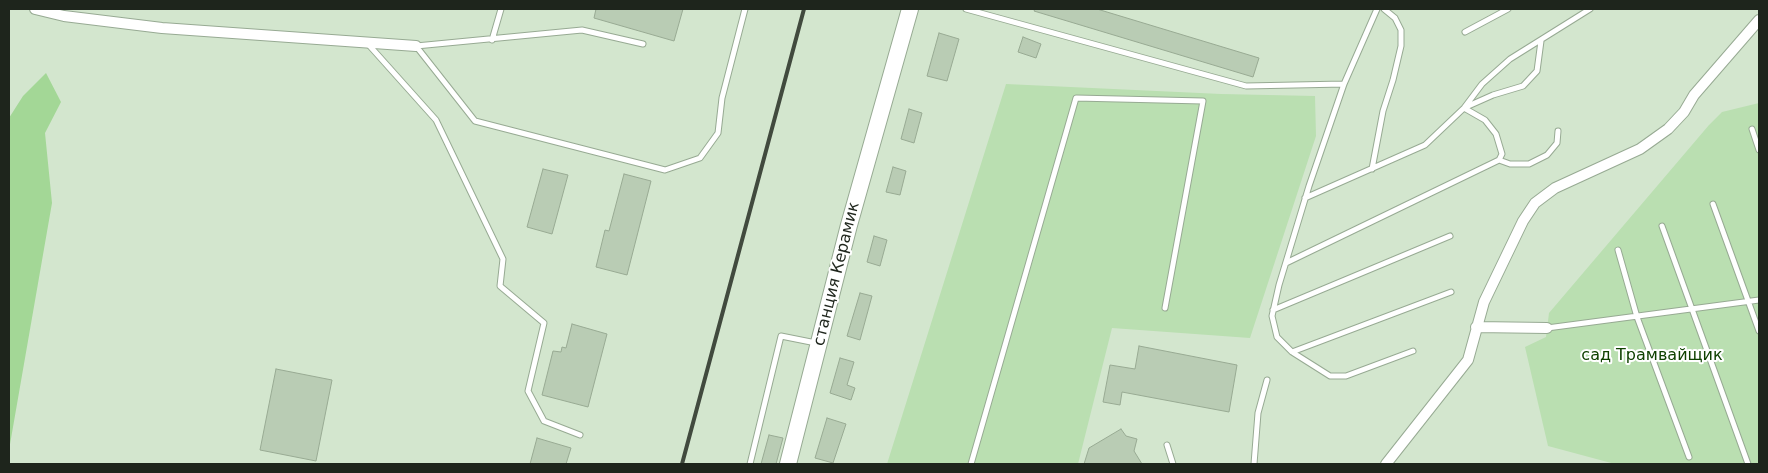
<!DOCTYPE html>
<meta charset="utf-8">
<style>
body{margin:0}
#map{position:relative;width:1768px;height:473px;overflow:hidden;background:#d3e6ce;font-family:"DejaVu Sans",sans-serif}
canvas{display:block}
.frame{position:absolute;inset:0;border:10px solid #1e251c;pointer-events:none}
</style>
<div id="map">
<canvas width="1768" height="473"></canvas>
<div class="frame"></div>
</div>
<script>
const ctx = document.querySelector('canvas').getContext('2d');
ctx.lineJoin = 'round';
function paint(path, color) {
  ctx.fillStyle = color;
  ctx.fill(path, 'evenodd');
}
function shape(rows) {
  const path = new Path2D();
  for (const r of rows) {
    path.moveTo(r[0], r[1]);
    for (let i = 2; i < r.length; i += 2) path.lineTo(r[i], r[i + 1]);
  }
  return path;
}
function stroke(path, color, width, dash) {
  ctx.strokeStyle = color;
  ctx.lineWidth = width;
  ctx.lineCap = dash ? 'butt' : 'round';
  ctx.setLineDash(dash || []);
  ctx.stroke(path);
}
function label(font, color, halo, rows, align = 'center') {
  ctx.font = font + ' "DejaVu Sans",sans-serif';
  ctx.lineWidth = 4;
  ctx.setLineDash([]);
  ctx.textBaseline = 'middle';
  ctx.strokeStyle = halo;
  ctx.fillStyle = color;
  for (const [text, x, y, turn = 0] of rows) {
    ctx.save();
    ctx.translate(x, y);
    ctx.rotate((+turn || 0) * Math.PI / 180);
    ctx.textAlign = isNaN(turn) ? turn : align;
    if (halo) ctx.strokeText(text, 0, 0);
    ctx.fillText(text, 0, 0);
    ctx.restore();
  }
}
paint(shape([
 [1006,84,1221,94,1315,96,1316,136,1250,338,1112,328,1078,464,887,464],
 [1759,103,1759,464,1615,464,1548,446,1525,347,1546,337,1549,313,1709,125,1722,112]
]), '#badfb1');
paint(shape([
 [46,73,61,102,45,133,52,203,9,450,9,118,23,96]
]), '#a3d796');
const building = shape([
 [596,9,683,9,674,41,594,18,596,9],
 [1035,9,1097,9,1259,58,1253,77,1034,11,1035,9],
 [939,33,959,39,947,81,927,76,939,33],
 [1023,37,1041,44,1036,58,1018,52,1023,37],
 [909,109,922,113,914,143,901,139,909,109],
 [893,167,906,171,900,195,886,192,893,167],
 [543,169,568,175,552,234,527,227,543,169],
 [624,174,651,181,627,275,596,267,605,230,609,231,624,174],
 [874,236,887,240,880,266,867,262,874,236],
 [860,293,872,296,860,340,847,336,860,293],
 [572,324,607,334,588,407,542,395,553,351,561,352,562,347,566,348,572,324],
 [1139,346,1237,365,1229,412,1122,392,1120,405,1103,402,1110,365,1135,369,1139,346],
 [840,358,854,362,847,385,855,388,851,400,830,393,840,358],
 [276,369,332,380,316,461,260,450,276,369],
 [827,418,846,424,833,463,815,458,827,418],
 [1121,429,1126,436,1137,439,1134,451,1142,464,1084,464,1089,448,1121,429],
 [769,435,783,438,776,464,761,464,769,435],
 [537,438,571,448,566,464,530,464,537,438]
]);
paint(building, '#b9ccb4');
stroke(building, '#98aa93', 1);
const lane = shape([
 [966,9,1246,86,1344,84],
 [1377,9,1344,84,1309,186,1279,285,1272,316,1277,337,1292,352,1451,292],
 [1465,32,1508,9],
 [492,40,501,9],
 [368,44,436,120,503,259,500,286,544,323,528,391,544,421,580,435],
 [416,46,475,121,665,170,700,158,718,133,722,98,745,9],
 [416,46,582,30,643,44],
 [1466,107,1493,95,1523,86,1537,71,1541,41],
 [1752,129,1759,150],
 [1499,160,1510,164,1529,164,1547,155,1557,143,1558,131],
 [1372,169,1383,111,1393,80,1401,46,1401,30,1395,18,1384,9],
 [1305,198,1425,145,1464,108,1482,84,1510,59,1590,9],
 [1713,204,1759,331],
 [1662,226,1748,464],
 [1618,250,1637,317,1689,457],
 [1286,263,1499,160,1502,154,1496,134,1485,120,1464,108],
 [1273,310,1450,236],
 [1547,328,1759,300],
 [1292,352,1330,376,1346,376,1413,351],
 [1167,445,1173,464],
 [750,464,781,336,816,343],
 [971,464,1076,98,1203,101,1165,308],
 [1254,464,1258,413,1267,380]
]);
const street = shape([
 [35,9,64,16,162,28,416,46],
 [1476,327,1547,328],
 [1386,464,1468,360,1484,302,1523,221,1535,203,1555,188,1640,149,1668,129,1684,112,1694,95,1759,20]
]);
const primary = shape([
 [788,464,849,225,910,9]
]);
stroke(lane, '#97aa93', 7);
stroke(street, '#97aa93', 12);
stroke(primary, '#97aa93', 18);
stroke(lane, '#fff', 5);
stroke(street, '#fff', 10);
stroke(primary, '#fff', 16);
stroke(shape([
 [682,464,804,9]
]), '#414a3e', 4);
label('16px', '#1e251c', '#fff', [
 ["станция Керамик",837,274,-76]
]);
label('16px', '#0f4100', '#fff', [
 ["сад Трамвайщик",1652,356]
]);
</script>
